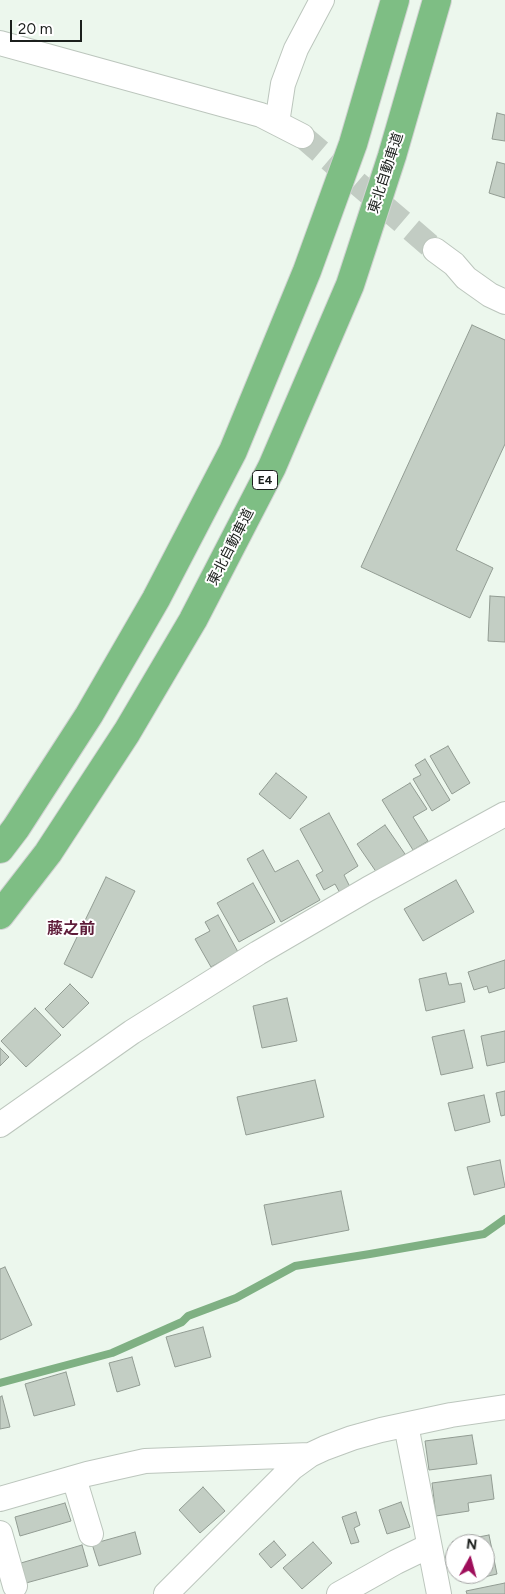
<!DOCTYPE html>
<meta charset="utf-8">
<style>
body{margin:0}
#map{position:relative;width:505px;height:1594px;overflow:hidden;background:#ecf7ed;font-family:Figtree,sans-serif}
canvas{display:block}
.north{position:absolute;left:445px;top:1534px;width:50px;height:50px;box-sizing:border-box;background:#fff;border:1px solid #a4a5a4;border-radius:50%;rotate:7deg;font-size:14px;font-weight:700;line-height:20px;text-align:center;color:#1b1f1c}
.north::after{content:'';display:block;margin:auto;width:18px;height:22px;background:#9e0e5a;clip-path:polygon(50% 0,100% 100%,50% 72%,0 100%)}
.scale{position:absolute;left:10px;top:20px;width:72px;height:22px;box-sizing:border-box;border:2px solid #1b1f1c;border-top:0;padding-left:6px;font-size:15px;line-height:18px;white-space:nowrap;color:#1b1f1c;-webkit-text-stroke:4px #fff;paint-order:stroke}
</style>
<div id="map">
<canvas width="505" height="1594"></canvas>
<div class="north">N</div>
<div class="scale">20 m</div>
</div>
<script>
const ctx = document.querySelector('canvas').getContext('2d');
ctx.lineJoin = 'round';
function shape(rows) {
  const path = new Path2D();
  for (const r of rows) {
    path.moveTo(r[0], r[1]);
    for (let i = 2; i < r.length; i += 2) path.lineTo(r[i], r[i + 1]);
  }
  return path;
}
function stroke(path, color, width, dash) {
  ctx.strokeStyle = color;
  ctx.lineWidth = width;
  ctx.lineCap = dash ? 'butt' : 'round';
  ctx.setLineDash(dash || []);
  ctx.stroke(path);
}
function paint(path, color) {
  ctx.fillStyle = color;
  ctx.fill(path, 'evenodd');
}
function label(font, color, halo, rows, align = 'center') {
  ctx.font = font + ' Figtree,"Noto Sans JP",sans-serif';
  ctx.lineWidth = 4;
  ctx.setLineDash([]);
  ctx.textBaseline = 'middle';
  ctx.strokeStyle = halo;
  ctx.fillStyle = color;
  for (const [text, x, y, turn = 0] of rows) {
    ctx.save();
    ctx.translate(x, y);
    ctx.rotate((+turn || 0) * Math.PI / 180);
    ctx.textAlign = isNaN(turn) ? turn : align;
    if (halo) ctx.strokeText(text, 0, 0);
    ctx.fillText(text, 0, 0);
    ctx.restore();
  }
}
stroke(shape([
 [0,1383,112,1353,182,1322,188,1316,236,1298,295,1266,370,1254,484,1234,505,1219]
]), '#7fb083', 8);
const building = shape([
 [497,113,505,115,505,141,492,139,497,113],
 [497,162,505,164,505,198,489,193,497,162],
 [472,325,505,340,505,444,456,550,493,568,470,618,361,567,472,325],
 [490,596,505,597,505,642,488,641,490,596],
 [448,746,470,783,452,794,430,756,448,746],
 [425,759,450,800,432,811,413,779,421,775,415,765,425,759],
 [276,773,307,797,290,819,259,794,276,773],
 [410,783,427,809,413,817,428,841,413,850,382,800,410,783],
 [329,813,358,866,344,875,350,887,340,893,335,884,324,890,316,875,323,871,300,829,329,813],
 [385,825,405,854,377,873,357,844,385,825],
 [263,850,275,872,298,860,320,900,281,922,247,859,263,850],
 [106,877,135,891,92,978,64,964,106,877],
 [456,880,474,912,423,941,404,909,456,880],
 [253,883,275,922,239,942,217,903,253,883],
 [218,915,238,952,211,967,195,939,210,931,205,922,218,915],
 [505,960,505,988,489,993,487,986,474,990,468,972,505,960],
 [446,973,449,985,461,983,465,1002,426,1011,419,979,446,973],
 [70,984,89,1003,63,1028,45,1009,70,984],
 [287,998,297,1041,262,1048,253,1006,287,998],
 [35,1008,61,1035,26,1067,1,1041,35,1008],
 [464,1030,473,1068,441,1075,432,1037,464,1030],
 [505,1031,505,1062,487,1066,481,1036,505,1031],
 [0,1048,9,1057,0,1066,0,1048],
 [315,1080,324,1117,246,1135,237,1097,315,1080],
 [505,1091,505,1115,501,1116,496,1093,505,1091],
 [484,1095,490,1122,455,1131,448,1103,484,1095],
 [500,1160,505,1187,474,1195,467,1167,500,1160],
 [341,1191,349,1230,272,1245,264,1205,341,1191],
 [5,1267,32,1325,0,1340,0,1269,5,1267],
 [203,1327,211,1357,175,1367,166,1337,203,1327],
 [132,1357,140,1385,117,1392,109,1363,132,1357],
 [66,1372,75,1405,34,1416,25,1384,66,1372],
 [2,1396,10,1427,0,1429,0,1397,2,1396],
 [472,1435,477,1464,429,1470,425,1441,472,1435],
 [491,1475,494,1499,468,1503,469,1511,436,1516,432,1483,491,1475],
 [203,1487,225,1511,200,1533,179,1510,203,1487],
 [401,1502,410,1527,387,1534,379,1510,401,1502],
 [65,1503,71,1521,20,1536,15,1517,65,1503],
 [356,1512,360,1525,354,1528,359,1542,351,1544,342,1517,356,1512],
 [135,1532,141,1554,99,1566,92,1544,135,1532],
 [489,1535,497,1574,480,1578,479,1574,485,1574,485,1544,455,1544,455,1556,452,1542,489,1535],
 [274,1541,286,1555,271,1568,259,1554,274,1541],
 [313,1542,332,1563,302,1589,283,1568,313,1542],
 [82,1545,88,1566,26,1583,21,1563,82,1545],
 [505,1583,505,1594,467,1594,466,1591,505,1583]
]);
paint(building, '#c3cec4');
stroke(building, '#929c93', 1);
stroke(shape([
 [302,136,435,250]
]), '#c2ccc3', 24, [24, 12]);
const minor = shape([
 [0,43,261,115,302,136],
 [277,123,283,84,296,49,322,0],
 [435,250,454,264,466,278,490,295,505,302],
 [0,1125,132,1032,258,953,368,889,505,814],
 [406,1425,439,1594],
 [74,1478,91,1534],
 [0,1499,87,1474,145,1461,310,1455],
 [0,1533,15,1586],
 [166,1594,292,1468,310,1455,325,1448,352,1438,381,1430,451,1415,505,1407],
 [339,1594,396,1562,429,1546]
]);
const highway = shape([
 [0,849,16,828,89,715,156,599,233,451,307,271,353,144,395,0],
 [0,915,48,853,127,732,193,620,272,467,350,285,392,156,437,0]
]);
stroke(minor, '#bcc6bd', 26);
stroke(highway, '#d1d2d2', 30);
stroke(minor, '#fff', 24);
stroke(highway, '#7ebe84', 28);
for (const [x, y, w] of [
 [265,480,25]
]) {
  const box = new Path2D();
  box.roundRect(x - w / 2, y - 9.5, w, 19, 4);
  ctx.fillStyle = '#fff';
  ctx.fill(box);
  stroke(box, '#1b1f1c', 1);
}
label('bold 12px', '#1b1f1c', null, [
 ["E4",265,480]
]);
label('14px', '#1b1f1c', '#fff', [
 ["東北自動車道",386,173,-72],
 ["東北自動車道",231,547,-63]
]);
label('bold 16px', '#5e1c39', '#fff', [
 ["藤之前",71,929]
]);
</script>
